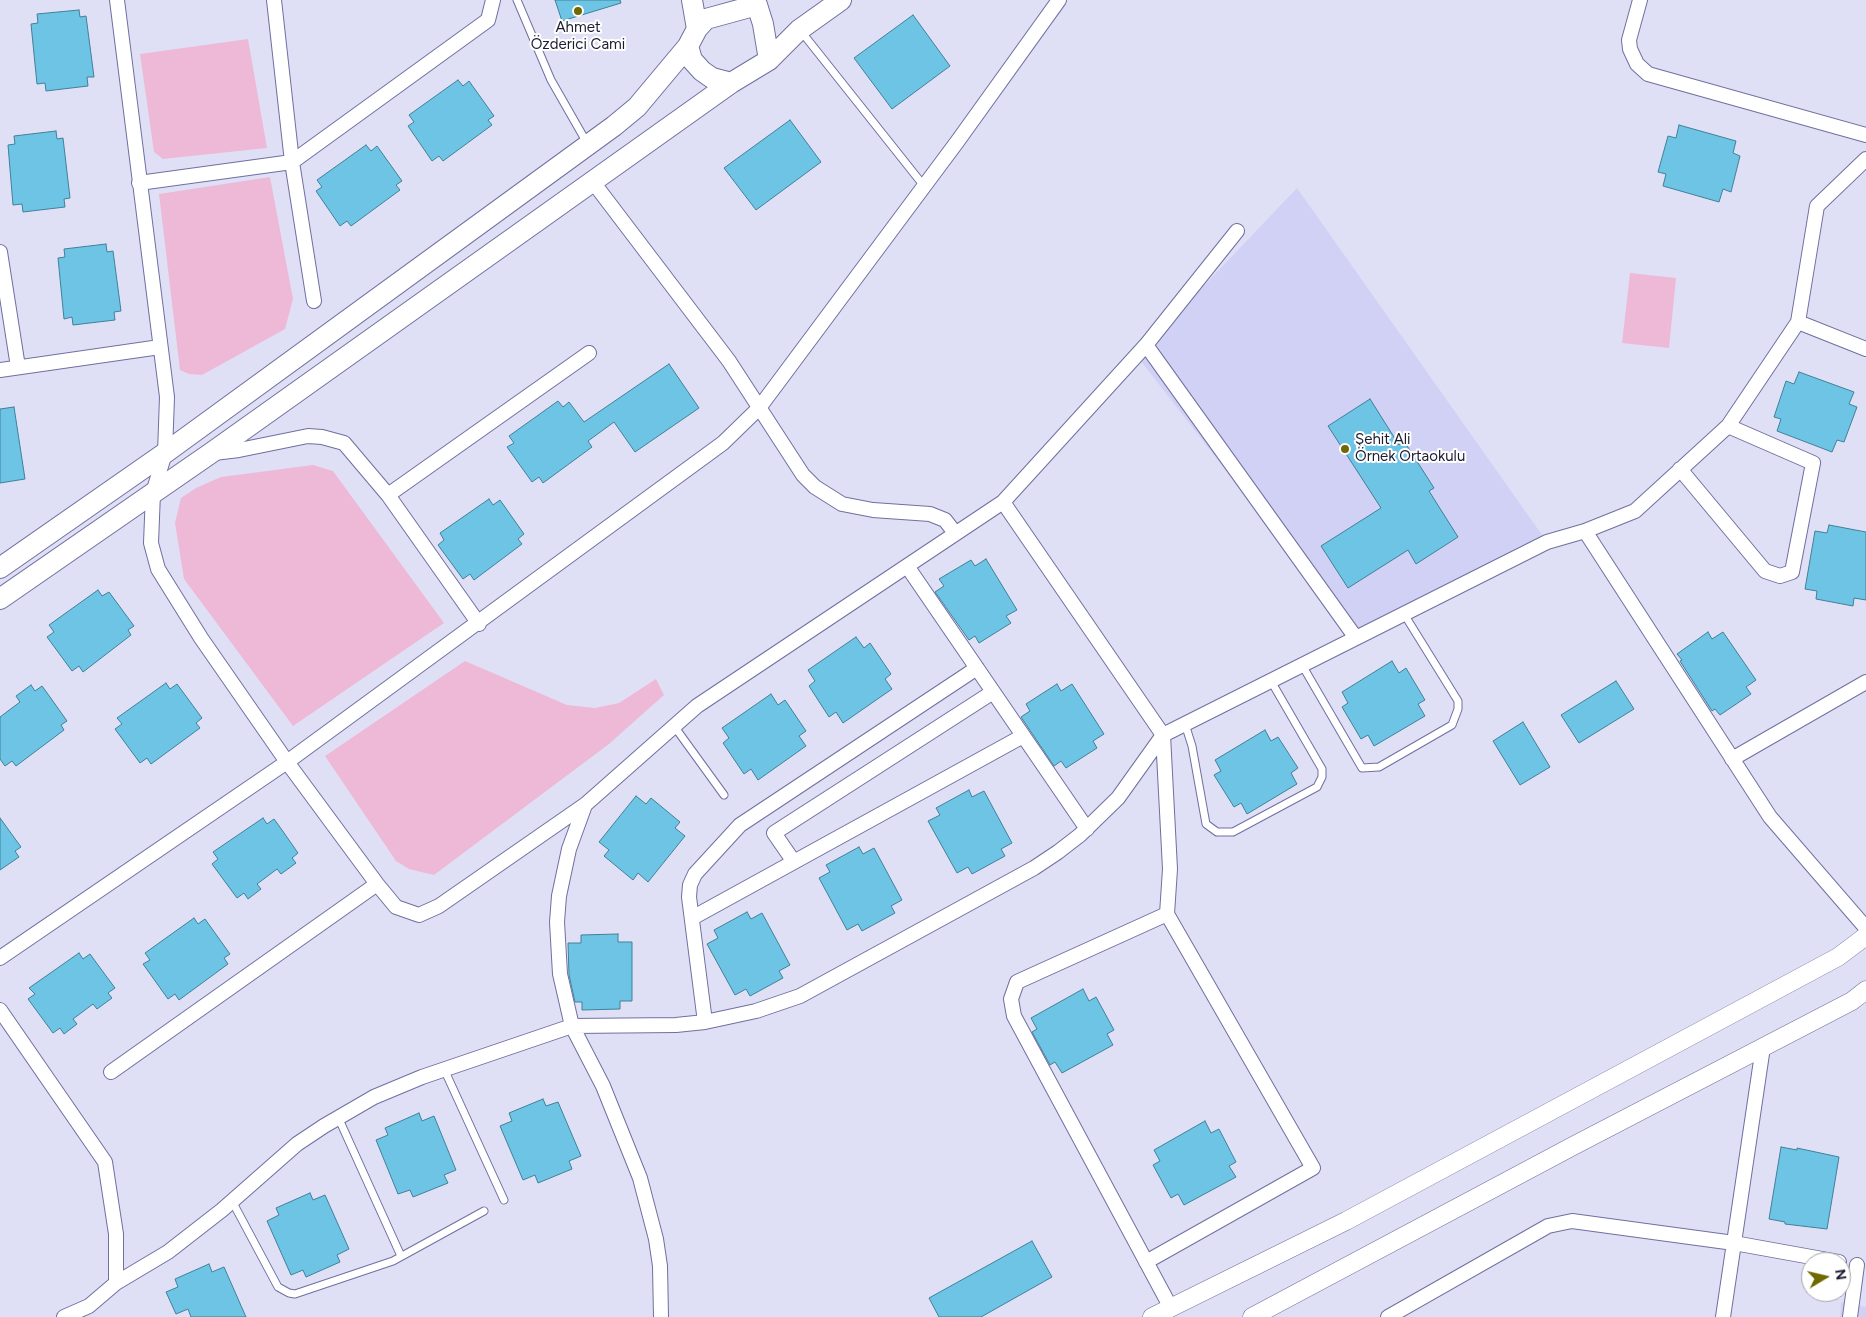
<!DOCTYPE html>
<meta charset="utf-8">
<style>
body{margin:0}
#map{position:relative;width:1866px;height:1317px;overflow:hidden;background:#dfe0f6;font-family:Figtree,sans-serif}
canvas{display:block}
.north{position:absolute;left:1801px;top:1252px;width:50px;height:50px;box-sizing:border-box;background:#fff;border:1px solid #a5a4ac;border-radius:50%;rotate:81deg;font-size:14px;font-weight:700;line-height:20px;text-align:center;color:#1d1c30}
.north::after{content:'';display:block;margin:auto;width:18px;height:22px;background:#706800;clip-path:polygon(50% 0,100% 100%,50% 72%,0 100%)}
</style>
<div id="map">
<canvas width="1866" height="1317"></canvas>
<div class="north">N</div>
</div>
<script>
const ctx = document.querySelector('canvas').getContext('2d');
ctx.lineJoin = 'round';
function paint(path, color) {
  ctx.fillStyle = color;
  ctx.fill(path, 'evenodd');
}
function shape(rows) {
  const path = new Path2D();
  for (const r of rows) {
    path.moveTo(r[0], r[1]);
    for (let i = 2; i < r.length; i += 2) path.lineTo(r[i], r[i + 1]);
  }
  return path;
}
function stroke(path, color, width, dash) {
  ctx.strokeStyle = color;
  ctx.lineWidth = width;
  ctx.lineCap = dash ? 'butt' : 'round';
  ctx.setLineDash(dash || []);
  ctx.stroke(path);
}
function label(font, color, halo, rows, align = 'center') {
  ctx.font = font + ' Figtree,sans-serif';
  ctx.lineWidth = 4;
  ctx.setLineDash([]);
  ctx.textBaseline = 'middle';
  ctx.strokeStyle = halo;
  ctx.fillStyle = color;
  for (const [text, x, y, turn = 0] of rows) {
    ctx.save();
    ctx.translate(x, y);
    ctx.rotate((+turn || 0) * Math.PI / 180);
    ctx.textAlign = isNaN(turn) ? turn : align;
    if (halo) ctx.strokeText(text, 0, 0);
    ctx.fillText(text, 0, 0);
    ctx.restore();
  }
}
paint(shape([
 [1297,188,1547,542,1356,638,1137,356],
 [1841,1302,1866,1307,1866,1317,1840,1317]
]), '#d1d1f6');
paint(shape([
 [248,39,267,148,163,159,154,152,140,54],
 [270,177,293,299,285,329,202,375,189,374,180,370,159,194],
 [1630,273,1676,278,1669,348,1622,343],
 [313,465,333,471,444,623,293,726,184,579,175,523,181,498,196,488,221,477],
 [465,661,567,705,595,708,619,703,656,679,664,695,609,744,434,875,409,869,396,861,325,756]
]), '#eeb9d6');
const building = shape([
 [555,0,620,0,621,3,562,21,555,0],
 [79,10,80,17,86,16,94,77,87,77,88,86,46,91,45,83,37,84,31,24,38,23,37,14,79,10],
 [913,15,950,66,892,109,854,58,913,15],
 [458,80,463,86,469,81,494,116,488,120,492,125,443,161,439,156,432,161,408,126,414,122,409,115,458,80],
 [790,120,821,162,756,210,724,168,790,120],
 [1679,125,1736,141,1733,153,1740,156,1731,192,1723,189,1719,202,1663,186,1666,174,1658,172,1668,136,1676,138,1679,125],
 [56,131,57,139,63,138,70,198,64,199,65,207,23,212,22,204,13,205,8,145,15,144,14,136,56,131],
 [366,145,371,151,377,146,402,181,396,185,400,190,351,226,347,221,340,226,316,191,322,187,317,180,366,145],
 [106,244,107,252,113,251,121,311,114,312,115,320,73,325,72,317,64,319,58,258,65,257,64,249,106,244],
 [669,364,699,408,635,452,614,422,588,441,592,447,543,483,539,477,532,482,507,447,514,443,509,436,558,401,563,407,569,402,584,422,669,364],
 [1799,372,1854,392,1849,404,1857,407,1844,442,1837,440,1832,452,1777,431,1781,419,1774,417,1786,381,1794,384,1799,372],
 [1370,399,1399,445,1404,441,1434,488,1429,491,1458,537,1416,564,1408,550,1348,588,1321,546,1381,508,1328,426,1370,399],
 [14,407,25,479,0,483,0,409,14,407],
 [489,499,493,505,500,500,524,534,518,539,522,544,474,580,470,574,463,579,438,545,444,540,440,533,489,499],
 [1829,525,1866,532,1866,600,1854,598,1853,606,1816,599,1817,591,1805,589,1815,531,1827,533,1829,525],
 [986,559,1017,610,1006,616,1011,623,979,643,975,636,969,640,935,592,944,586,939,579,971,560,975,566,986,559],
 [98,590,102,596,109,592,134,626,128,630,131,635,83,672,79,666,72,671,47,637,54,632,49,625,98,590],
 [1708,632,1712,639,1723,632,1756,680,1746,687,1751,694,1720,715,1715,709,1712,711,1680,661,1682,660,1677,654,1708,632],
 [856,637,864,648,870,643,891,674,885,679,892,689,843,723,836,712,829,717,809,686,815,681,808,670,856,637],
 [1392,661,1399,673,1406,668,1425,700,1418,704,1425,716,1374,746,1368,735,1361,739,1342,707,1348,703,1342,692,1392,661],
 [1616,681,1634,709,1579,743,1561,715,1616,681],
 [166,683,170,689,177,684,202,718,196,723,200,728,151,764,147,758,140,763,115,729,122,724,117,718,166,683],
 [1057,684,1061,691,1072,684,1104,734,1093,741,1097,748,1066,768,1061,761,1054,766,1021,717,1030,711,1026,704,1057,684],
 [31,685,35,691,42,686,50,697,67,721,61,725,64,730,16,766,12,761,5,766,0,759,0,717,20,702,16,696,31,685],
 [771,694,778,705,785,700,806,731,799,736,806,746,758,780,751,769,744,774,723,743,729,738,722,728,771,694],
 [1523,722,1550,767,1520,785,1493,741,1523,722],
 [1265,730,1271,741,1278,737,1298,768,1291,773,1297,784,1247,814,1241,803,1234,807,1214,775,1221,771,1215,760,1265,730],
 [969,790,972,797,984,791,1012,843,1001,849,1005,856,972,874,968,867,957,873,928,821,940,815,936,808,969,790],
 [636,796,646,804,651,798,680,822,675,828,685,836,648,882,638,873,633,880,604,856,609,850,599,842,636,796],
 [0,818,21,847,15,851,19,857,0,870,0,818],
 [263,818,267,824,274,819,282,830,298,853,292,858,296,863,281,874,277,869,257,884,261,889,248,899,244,893,237,898,212,864,218,859,213,852,263,818],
 [859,847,863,854,874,848,902,900,891,906,895,913,862,931,858,924,847,930,819,878,830,872,826,865,859,847],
 [747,912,751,919,762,913,790,965,779,971,783,978,750,996,746,989,735,995,707,944,718,938,714,930,747,912],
 [194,918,198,924,205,919,230,954,224,958,228,964,179,1000,175,994,168,999,143,964,150,960,145,953,194,918],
 [618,934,618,942,632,942,632,1001,620,1001,620,1009,582,1010,582,1002,575,1002,569,975,568,943,581,943,581,935,618,934],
 [79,953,83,959,90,954,98,965,115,988,108,993,112,998,97,1009,93,1004,73,1019,77,1024,64,1034,60,1028,53,1033,28,999,35,994,29,988,79,953],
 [1083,989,1089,1001,1096,997,1114,1030,1107,1034,1113,1045,1062,1073,1055,1062,1050,1065,1032,1032,1037,1029,1031,1018,1083,989],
 [543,1099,546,1106,558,1102,581,1156,569,1161,572,1169,538,1183,535,1175,523,1180,500,1126,512,1121,509,1113,543,1099],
 [419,1113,422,1121,434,1116,456,1170,444,1175,448,1183,413,1197,410,1190,398,1194,376,1140,388,1135,385,1128,419,1113],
 [1205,1121,1211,1133,1219,1129,1236,1162,1229,1166,1236,1177,1184,1205,1178,1194,1171,1198,1153,1165,1160,1161,1154,1150,1205,1121],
 [1781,1147,1797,1150,1797,1148,1839,1157,1827,1229,1785,1224,1785,1222,1769,1219,1781,1147],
 [310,1193,313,1200,325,1195,349,1249,337,1255,340,1262,306,1277,303,1270,291,1275,267,1221,279,1215,276,1208,310,1193],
 [1032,1241,1052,1277,981,1317,939,1317,929,1298,1032,1241],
 [209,1264,212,1272,224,1267,246,1317,191,1317,188,1309,176,1314,166,1292,178,1287,175,1279,209,1264]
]);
paint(building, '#6ec4e4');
stroke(building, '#408098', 1);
const service = shape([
 [517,0,551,80,587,143],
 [800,30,924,186],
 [1302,665,1362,768,1379,767,1452,725,1458,709,1458,701,1404,614],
 [1185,724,1192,746,1206,824,1217,832,1233,832,1317,787,1322,777,1322,769,1271,681],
 [674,726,724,795],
 [444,1069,504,1200],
 [338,1117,401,1256],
 [232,1201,278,1287,289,1293,295,1294,393,1261,484,1211]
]);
const minor = shape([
 [117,0,167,397,165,453,153,493,151,543,158,569,201,638,287,762,377,884,396,907,419,915,439,906,586,804,697,706,1003,502,1146,345,1237,231],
 [274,0,292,162,314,301],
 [1640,0,1629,40,1630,49,1637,64,1648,74,1866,135],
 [593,182,729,361,803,475,815,487,842,504,873,510,930,514,945,520,955,533],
 [139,183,292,162,488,20,493,0],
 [0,252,18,367],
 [1798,322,1866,349],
 [1146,345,1356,638],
 [0,370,160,347],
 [214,453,239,450,308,436,322,437,344,443,388,495,479,624],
 [1680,469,1765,571,1780,576,1792,572,1813,463,1728,426],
 [388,495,589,353],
 [1003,502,1163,735,1170,869,1167,914,1313,1168,1146,1262],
 [1585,531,1770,817,1866,928],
 [907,566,1087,829],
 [1732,759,1866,682],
 [585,805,569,849,559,896,557,922,560,974,572,1026,603,1086,640,1178,656,1239,660,1266,661,1317],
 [794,862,774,833,993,692],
 [1167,914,1017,982,1011,999,1014,1016,1171,1308],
 [692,918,1023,736],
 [0,958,287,762,723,443,759,408,957,142,1059,0],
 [0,1010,105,1162,116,1234,116,1283],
 [705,1022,689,897,690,885,695,874,740,825,977,668],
 [111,1072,377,884],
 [64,1317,89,1306,116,1283,168,1252,222,1210,297,1144,324,1126,374,1097,422,1077,572,1026,676,1025,705,1022,756,1011,800,996,1034,868,1058,852,1080,835,1118,798,1163,735,1547,542,1585,531,1635,511,1728,426,1798,322,1817,206,1866,159],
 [1388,1317,1548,1226,1572,1221,1734,1243,1839,1262],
 [1723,1317,1763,1047],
 [1850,1317,1857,1265]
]);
const tertiary = shape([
 [1152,1317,1346,1221,1838,957,1866,936],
 [1252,1317,1573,1146,1852,1001,1866,990]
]);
const secondary = shape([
 [692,0,697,29],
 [731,83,712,78,702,71,692,60,688,46,697,29,706,19,757,5,763,24,769,60],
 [0,568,165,453,614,126,637,107,688,46],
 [0,599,211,453,731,83,769,60,799,30,841,0]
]);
stroke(service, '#706fa0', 9);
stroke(minor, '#706fa0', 16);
stroke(tertiary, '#706fa0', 19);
stroke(secondary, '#706fa0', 22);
stroke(service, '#fff', 7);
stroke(minor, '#fff', 14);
stroke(tertiary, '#fff', 18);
stroke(secondary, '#fff', 20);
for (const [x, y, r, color] of [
 [578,11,5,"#706800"],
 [1345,449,5,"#706800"]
]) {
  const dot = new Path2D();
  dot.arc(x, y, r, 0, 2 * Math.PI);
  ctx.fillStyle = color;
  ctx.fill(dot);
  stroke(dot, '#fff', 2);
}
label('15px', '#1d1c30', '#fff', [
 ["Ahmet",578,28],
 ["Özderici Cami",578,45],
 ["Şehit Ali",1355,440,"left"],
 ["Örnek Ortaokulu",1355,457,"left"]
]);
</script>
